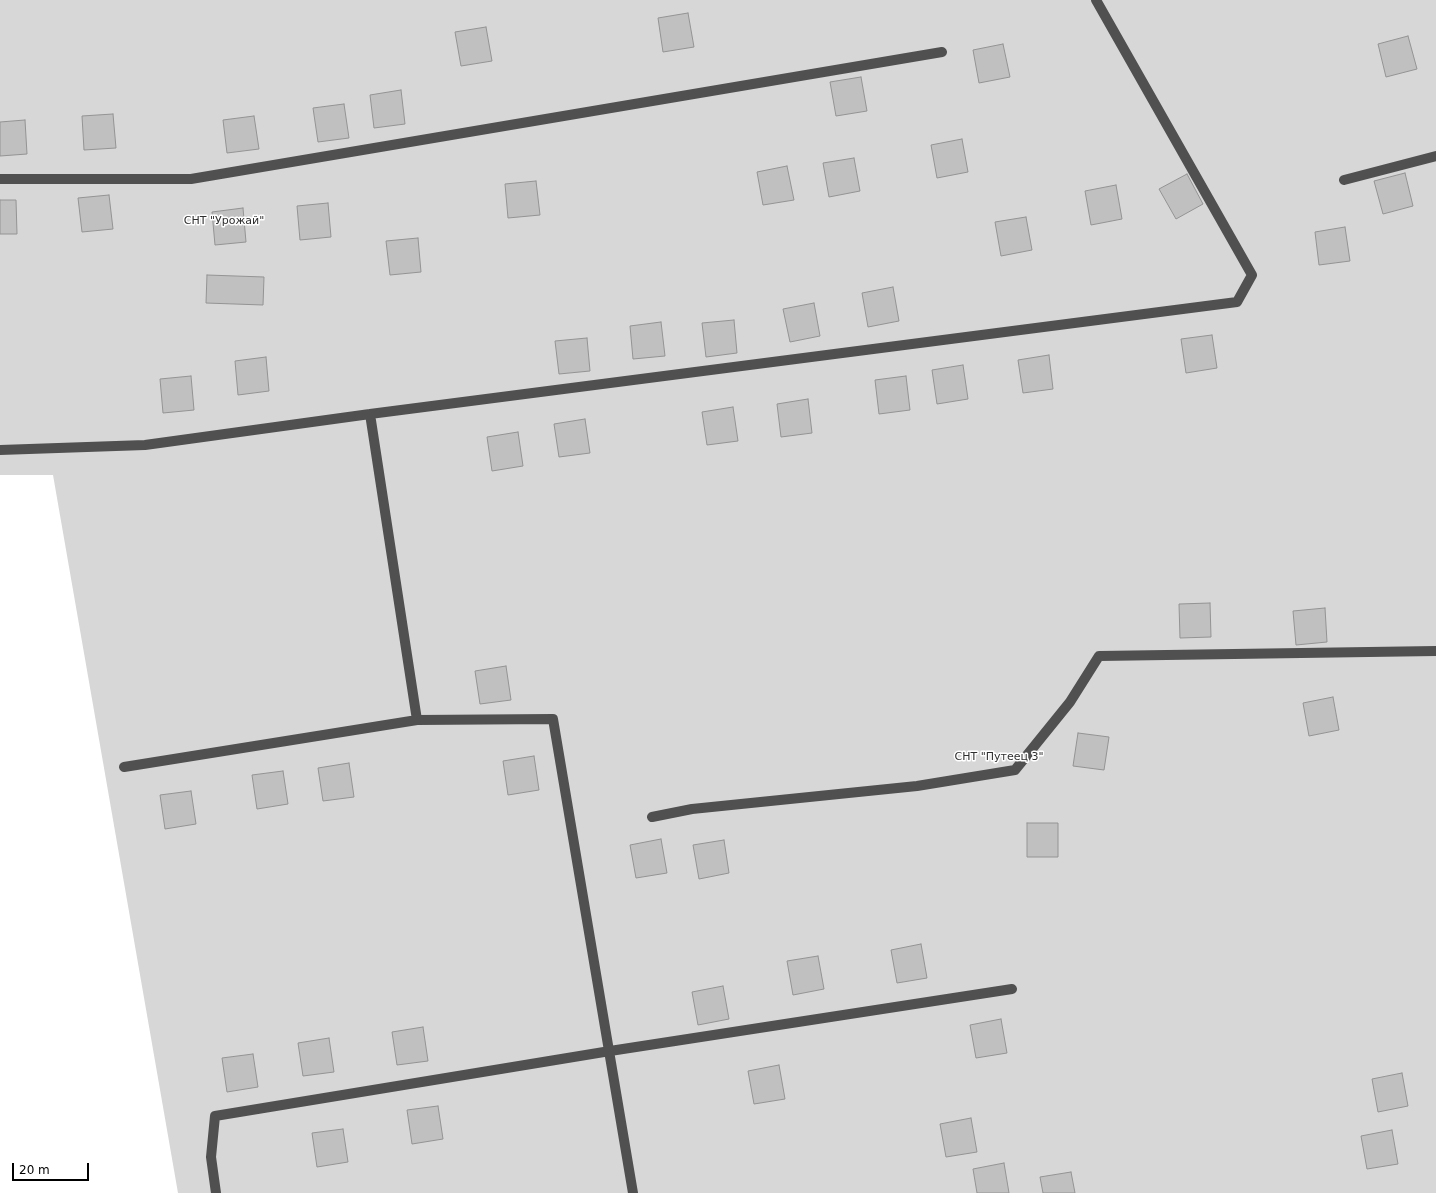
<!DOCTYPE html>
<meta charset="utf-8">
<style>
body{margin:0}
#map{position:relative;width:1436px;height:1193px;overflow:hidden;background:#fff;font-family:"DejaVu Sans",sans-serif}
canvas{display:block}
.scale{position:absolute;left:12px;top:1163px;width:77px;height:18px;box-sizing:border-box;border:2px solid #000;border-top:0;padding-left:5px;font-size:12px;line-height:14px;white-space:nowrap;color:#000;-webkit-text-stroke:3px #fff;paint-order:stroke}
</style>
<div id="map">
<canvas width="1436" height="1193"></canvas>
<div class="scale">20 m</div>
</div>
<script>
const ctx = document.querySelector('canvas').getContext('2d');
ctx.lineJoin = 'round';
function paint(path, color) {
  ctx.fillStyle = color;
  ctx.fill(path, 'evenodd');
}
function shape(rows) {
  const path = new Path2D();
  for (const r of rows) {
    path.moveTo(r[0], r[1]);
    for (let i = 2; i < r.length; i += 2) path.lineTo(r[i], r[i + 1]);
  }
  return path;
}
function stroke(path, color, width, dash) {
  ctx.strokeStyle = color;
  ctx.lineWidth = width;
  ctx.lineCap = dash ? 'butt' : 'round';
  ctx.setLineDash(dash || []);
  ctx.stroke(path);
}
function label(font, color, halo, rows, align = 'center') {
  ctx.font = font + ' "DejaVu Sans",sans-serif';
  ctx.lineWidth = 3;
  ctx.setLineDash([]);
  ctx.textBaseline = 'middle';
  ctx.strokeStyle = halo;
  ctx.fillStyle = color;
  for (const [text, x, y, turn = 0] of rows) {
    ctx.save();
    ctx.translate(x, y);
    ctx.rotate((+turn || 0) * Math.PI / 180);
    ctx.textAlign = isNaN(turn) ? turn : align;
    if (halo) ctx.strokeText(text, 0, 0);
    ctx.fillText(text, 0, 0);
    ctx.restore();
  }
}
paint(shape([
 [0,0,1436,0,1436,1193,178,1193,53,475,0,475]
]), '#d7d7d7');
const building = shape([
 [688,13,694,47,663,52,658,18,688,13],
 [486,27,492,61,461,66,455,32,486,27],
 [1408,36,1417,69,1386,77,1378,44,1408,36],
 [1003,44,1010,77,979,83,973,50,1003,44],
 [861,77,867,111,836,116,830,82,861,77],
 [401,90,405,124,374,128,370,95,401,90],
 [344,104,349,138,318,142,313,108,344,104],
 [113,114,116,148,84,150,82,116,113,114],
 [254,116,259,149,227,153,223,120,254,116],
 [25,120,27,154,0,156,0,122,25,120],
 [962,139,968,172,937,178,931,145,962,139],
 [854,158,860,191,829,197,823,163,854,158],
 [787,166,794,200,763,205,757,172,787,166],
 [1405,173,1413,206,1383,214,1374,181,1405,173],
 [1187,174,1203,204,1176,219,1159,189,1187,174],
 [536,181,540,215,508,218,505,184,536,181],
 [1116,185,1122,219,1091,225,1085,191,1116,185],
 [109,195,113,229,82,232,78,198,109,195],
 [0,200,16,200,17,234,0,234,0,200],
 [328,203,331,237,300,240,297,206,328,203],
 [243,208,246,242,215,245,212,212,243,208],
 [1026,217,1032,250,1001,256,995,222,1026,217],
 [1345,227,1350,261,1319,265,1315,232,1345,227],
 [418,238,421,272,390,275,386,241,418,238],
 [207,275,264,277,263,305,206,303,207,275],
 [893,287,899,321,868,327,862,293,893,287],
 [814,303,820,336,790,342,783,309,814,303],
 [734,320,737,353,706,357,702,323,734,320],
 [661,322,665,356,633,359,630,326,661,322],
 [1212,335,1217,368,1186,373,1181,339,1212,335],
 [587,338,590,371,559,374,555,341,587,338],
 [1049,355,1053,389,1023,393,1018,360,1049,355],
 [266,357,269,391,238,395,235,361,266,357],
 [963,365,968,399,937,404,932,370,963,365],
 [191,376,194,410,163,413,160,379,191,376],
 [906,376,910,410,879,414,875,380,906,376],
 [808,399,812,433,781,437,777,404,808,399],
 [733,407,738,441,707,445,702,412,733,407],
 [585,419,590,453,559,457,554,424,585,419],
 [518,432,523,466,492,471,487,437,518,432],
 [1210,603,1211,637,1180,638,1179,604,1210,603],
 [1325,608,1327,642,1296,645,1293,611,1325,608],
 [506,666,511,700,480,704,475,671,506,666],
 [1333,697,1339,730,1309,736,1303,703,1333,697],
 [1078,733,1109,737,1104,770,1073,766,1078,733],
 [534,756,539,790,508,795,503,761,534,756],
 [349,763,354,797,323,801,318,768,349,763],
 [283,771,288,804,257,809,252,775,283,771],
 [191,791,196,824,165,829,160,795,191,791],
 [1027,823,1058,823,1058,857,1027,857,1027,823],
 [661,839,667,873,636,878,630,845,661,839],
 [724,840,729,873,699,879,693,845,724,840],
 [921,944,927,978,897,983,891,950,921,944],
 [818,956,824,989,793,995,787,961,818,956],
 [723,986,729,1019,698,1025,692,992,723,986],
 [1001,1019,1007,1053,976,1058,970,1025,1001,1019],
 [423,1027,428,1061,397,1065,392,1032,423,1027],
 [329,1038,334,1072,303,1076,298,1043,329,1038],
 [253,1054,258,1087,227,1092,222,1058,253,1054],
 [779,1065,785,1099,754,1104,748,1071,779,1065],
 [1402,1073,1408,1106,1378,1112,1372,1079,1402,1073],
 [438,1106,443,1139,412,1144,407,1110,438,1106],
 [971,1118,977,1152,946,1157,940,1124,971,1118],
 [343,1129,348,1162,317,1167,312,1133,343,1129],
 [1392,1130,1398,1164,1367,1169,1361,1136,1392,1130],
 [1004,1163,1009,1193,977,1193,973,1169,1004,1163],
 [1071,1172,1075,1193,1043,1193,1040,1177,1071,1172]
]);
paint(building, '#c0c0c0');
stroke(building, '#949494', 1);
stroke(shape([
 [0,179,191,179,942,52],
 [1344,180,1436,156],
 [0,450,145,445,370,414,1237,302,1252,275,1096,0],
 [417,720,553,719,633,1193],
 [124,767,417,720,370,414],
 [652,817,692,809,917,786,1015,770,1070,702,1099,656,1436,651],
 [216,1193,211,1157,215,1116,610,1051,1012,989]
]), '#505050', 10);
label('11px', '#2e2e2e', '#fff', [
 ["СНТ \"Урожай\"",224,221],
 ["СНТ \"Путеец 3\"",999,757]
]);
</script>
